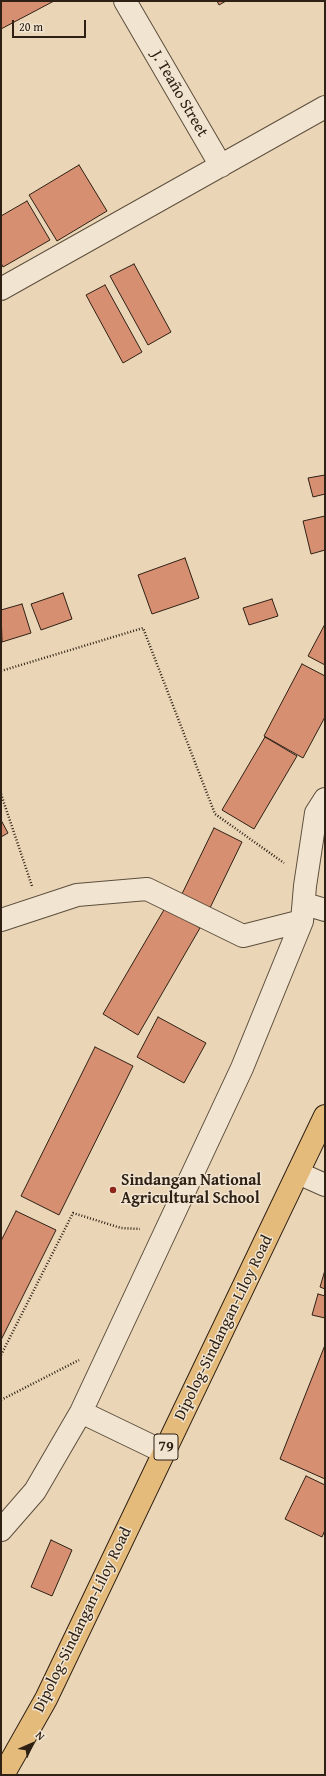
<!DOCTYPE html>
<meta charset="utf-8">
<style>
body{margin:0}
#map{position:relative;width:326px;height:1776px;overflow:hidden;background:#ead6b7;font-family:"Gentium Book Plus",serif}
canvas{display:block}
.frame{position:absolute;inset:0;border:2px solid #2e2014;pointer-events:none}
.north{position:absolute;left:12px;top:1724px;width:40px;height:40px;-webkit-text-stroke:3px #f1e4d0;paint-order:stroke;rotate:45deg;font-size:11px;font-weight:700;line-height:16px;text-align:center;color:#2e2014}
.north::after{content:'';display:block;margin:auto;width:14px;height:18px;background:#2e2014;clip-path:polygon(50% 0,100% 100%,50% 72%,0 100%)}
.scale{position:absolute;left:12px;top:20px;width:74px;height:18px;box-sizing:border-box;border:2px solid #2e2014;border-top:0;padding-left:5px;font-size:12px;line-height:14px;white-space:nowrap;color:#2e2014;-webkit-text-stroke:3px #f1e4d0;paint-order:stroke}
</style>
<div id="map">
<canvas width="326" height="1776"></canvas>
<div class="frame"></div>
<div class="north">N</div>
<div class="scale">20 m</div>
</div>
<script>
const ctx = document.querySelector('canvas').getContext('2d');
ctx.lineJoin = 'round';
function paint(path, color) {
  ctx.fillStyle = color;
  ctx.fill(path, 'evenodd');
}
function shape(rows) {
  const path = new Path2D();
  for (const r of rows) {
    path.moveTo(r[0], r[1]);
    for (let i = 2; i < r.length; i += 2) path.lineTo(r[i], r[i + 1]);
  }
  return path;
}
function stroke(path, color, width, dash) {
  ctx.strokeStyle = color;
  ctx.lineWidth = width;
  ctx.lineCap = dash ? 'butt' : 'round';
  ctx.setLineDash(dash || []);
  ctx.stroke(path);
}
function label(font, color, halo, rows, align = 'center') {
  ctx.font = font + ' "Gentium Book Plus",serif';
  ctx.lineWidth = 3;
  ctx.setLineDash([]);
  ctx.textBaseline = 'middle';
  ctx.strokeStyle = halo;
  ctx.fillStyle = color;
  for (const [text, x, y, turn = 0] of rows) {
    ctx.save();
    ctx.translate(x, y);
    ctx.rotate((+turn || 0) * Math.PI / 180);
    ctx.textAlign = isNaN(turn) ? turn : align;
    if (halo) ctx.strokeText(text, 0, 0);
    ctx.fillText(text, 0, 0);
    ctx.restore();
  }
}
const building = shape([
 [1,1,54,1,1,29,1,1],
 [217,1,226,1,219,5,217,1],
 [79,165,107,211,57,241,29,195,79,165],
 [27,201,50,240,3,267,1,263,1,216,27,201],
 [134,264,171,332,148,345,110,276,134,264],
 [105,285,142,352,123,363,86,295,105,285],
 [325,475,325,494,313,497,308,478,325,475],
 [325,516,325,550,311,554,303,521,325,516],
 [185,558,199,598,152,614,138,575,185,558],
 [63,593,72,619,41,630,31,604,63,593],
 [272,599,278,616,249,625,243,608,272,599],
 [22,604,31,633,2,642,1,610,22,604],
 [325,624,325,665,308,656,325,624],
 [302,664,325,676,325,717,303,758,264,736,302,664],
 [265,737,297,756,254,829,222,810,265,737],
 [1,820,8,833,1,837,1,820],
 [214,828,242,842,208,912,180,898,214,828],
 [165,908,200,928,138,1035,103,1014,165,908],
 [158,1017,206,1043,184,1083,137,1057,158,1017],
 [95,1047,133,1066,59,1215,21,1196,95,1047],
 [16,1211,56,1230,1,1340,1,1241,16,1211],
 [325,1270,325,1289,320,1287,325,1270],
 [318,1294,325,1296,325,1318,312,1315,318,1294],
 [325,1345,325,1479,280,1459,325,1345],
 [306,1476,325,1485,325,1530,322,1537,285,1519,306,1476],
 [51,1540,72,1550,52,1596,31,1587,51,1540]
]);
paint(building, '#d78f72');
stroke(building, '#2e2014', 1);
const minor = shape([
 [125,1,221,166],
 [1,289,325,107],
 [305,904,325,910],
 [1,920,77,895,147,889,243,936,302,921],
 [298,1173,325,1185],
 [81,1412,164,1452],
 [1,1530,35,1491,81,1412,242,1068,302,921,305,886,316,813,325,799]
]);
const highway = shape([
 [3,1775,46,1699,325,1116]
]);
stroke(minor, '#5d4e3d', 24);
stroke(highway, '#2e2014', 24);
stroke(shape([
 [1,671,143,628,215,814,284,863],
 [1,794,32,886],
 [1,1355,73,1213,121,1228,140,1229],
 [1,1400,79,1360]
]), '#2e2014', 2.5, [1, 2]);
stroke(minor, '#f1e4d0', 22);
stroke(highway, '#e5bb7c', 22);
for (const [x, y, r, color] of [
 [113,1190,4,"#8f2418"]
]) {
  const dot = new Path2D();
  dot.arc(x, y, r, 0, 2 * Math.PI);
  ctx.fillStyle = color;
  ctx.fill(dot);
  stroke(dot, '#f1e4d0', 1.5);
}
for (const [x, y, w] of [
 [166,1447,24]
]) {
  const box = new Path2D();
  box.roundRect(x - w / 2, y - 13, w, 26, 3);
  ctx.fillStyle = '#f1e4d0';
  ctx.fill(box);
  stroke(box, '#2e2014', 1);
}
label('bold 15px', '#2e2014', null, [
 ["79",166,1447]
]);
label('16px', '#2e2014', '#f1e4d0', [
 ["J. Teaño Street",179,94,60],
 ["Dipolog-Sindangan-Liloy Road",224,1328,-64],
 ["Dipolog-Sindangan-Liloy Road",83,1620,-64]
]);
label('bold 16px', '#2e2014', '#f1e4d0', [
 ["Sindangan National",121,1181],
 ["Agricultural School",121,1199]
], 'left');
</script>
